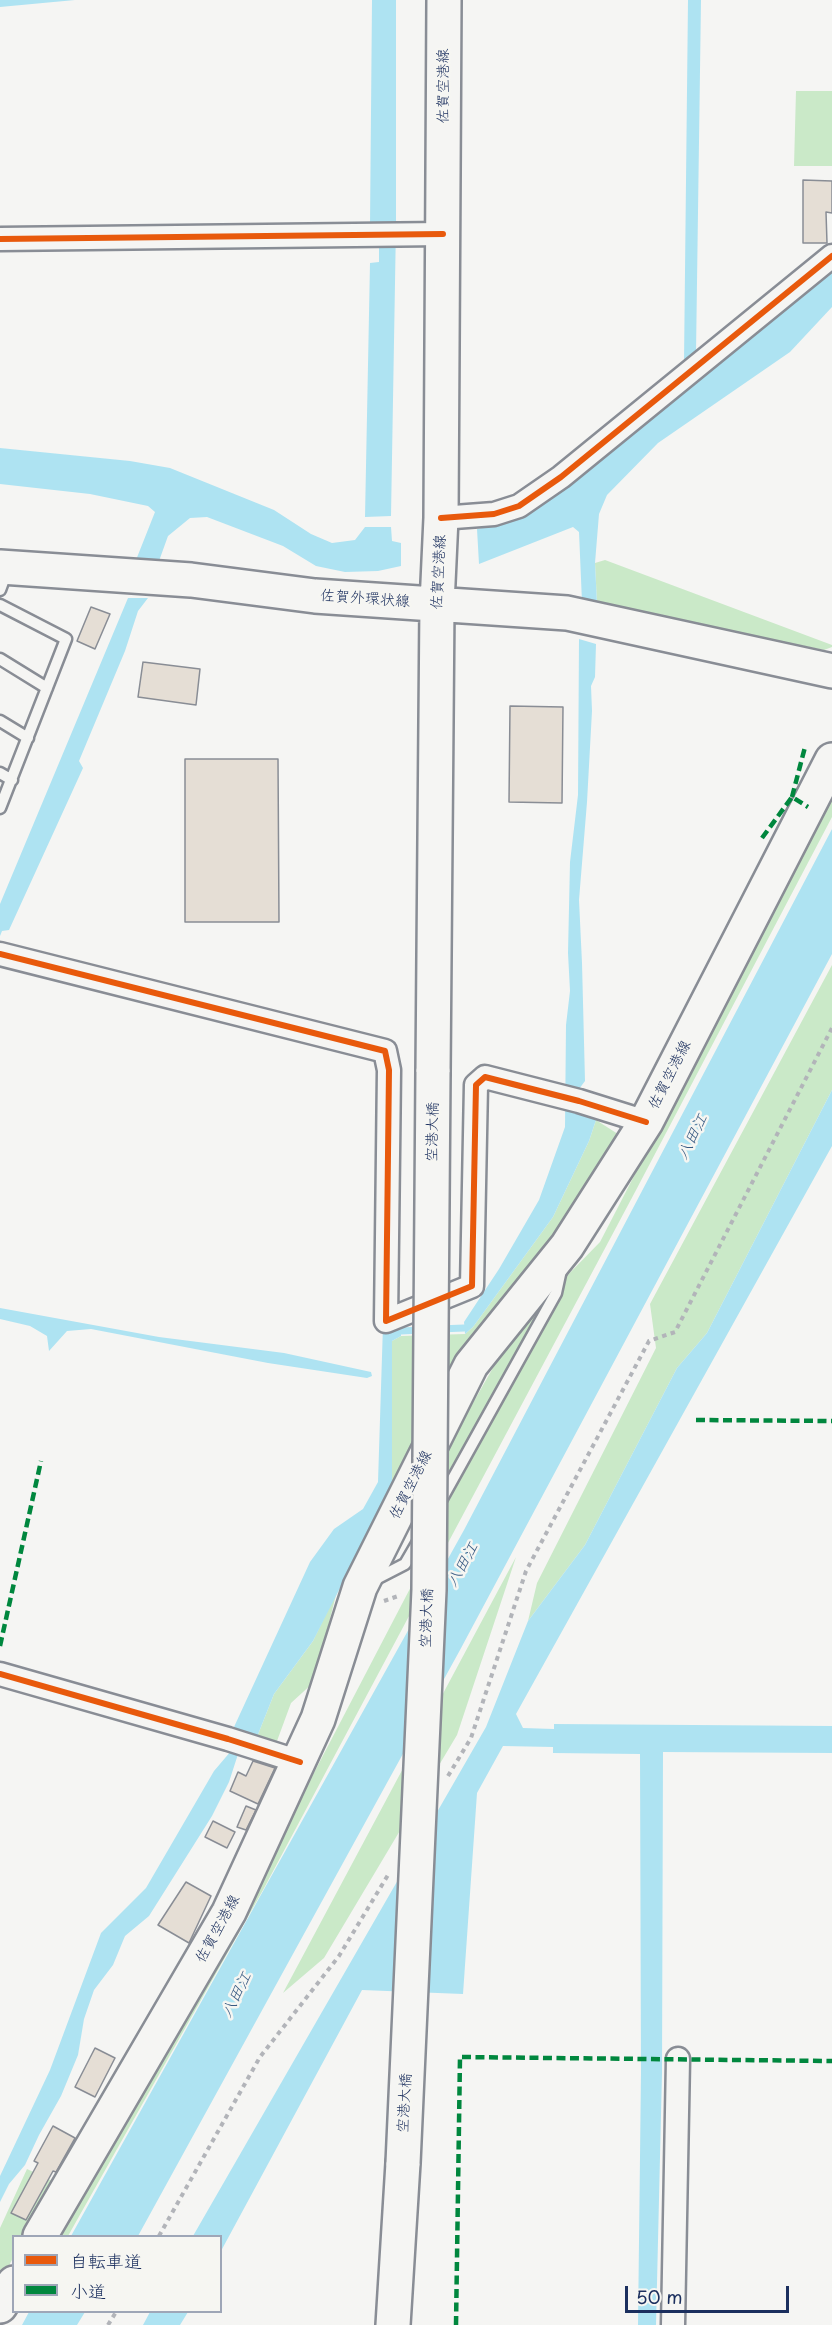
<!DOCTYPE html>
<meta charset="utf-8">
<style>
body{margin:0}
#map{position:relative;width:832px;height:2325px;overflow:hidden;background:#f5f5f3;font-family:"Playpen Sans","Klee One",sans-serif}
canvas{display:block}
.legend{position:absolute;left:12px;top:2235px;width:210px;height:78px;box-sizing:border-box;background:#f6f6f2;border:2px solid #9ea6b7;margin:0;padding:8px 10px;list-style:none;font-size:18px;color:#1b2f5e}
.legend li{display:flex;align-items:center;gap:12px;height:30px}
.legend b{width:30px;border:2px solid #9ea6b7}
.scale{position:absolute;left:625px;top:2286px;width:164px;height:27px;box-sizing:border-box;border:3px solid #1b2f5e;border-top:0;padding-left:8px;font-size:18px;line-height:21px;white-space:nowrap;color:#1b2f5e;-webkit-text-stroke:4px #f6f6f2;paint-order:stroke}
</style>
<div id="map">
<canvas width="832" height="2325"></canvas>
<ul class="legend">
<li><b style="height:8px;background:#e8590c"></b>自転車道</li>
<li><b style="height:8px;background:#00873e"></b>小道</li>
</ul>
<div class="scale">50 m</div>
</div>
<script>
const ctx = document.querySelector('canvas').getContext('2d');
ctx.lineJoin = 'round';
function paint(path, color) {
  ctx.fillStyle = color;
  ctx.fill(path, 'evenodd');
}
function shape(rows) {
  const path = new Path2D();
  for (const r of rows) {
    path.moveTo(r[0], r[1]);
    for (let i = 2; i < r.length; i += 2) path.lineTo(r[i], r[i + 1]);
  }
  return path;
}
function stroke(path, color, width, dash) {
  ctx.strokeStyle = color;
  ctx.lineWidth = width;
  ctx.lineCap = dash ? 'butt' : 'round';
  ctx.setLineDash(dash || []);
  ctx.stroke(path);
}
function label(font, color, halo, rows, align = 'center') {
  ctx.font = font + ' "Playpen Sans","Klee One",sans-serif';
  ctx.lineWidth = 5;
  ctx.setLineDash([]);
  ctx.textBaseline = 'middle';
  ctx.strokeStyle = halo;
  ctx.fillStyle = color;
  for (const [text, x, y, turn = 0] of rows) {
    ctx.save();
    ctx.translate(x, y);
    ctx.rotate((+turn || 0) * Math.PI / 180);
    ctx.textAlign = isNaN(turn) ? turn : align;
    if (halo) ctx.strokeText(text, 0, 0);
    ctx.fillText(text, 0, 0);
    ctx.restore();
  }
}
paint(shape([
 [796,91,832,91,832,166,794,166],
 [605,560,832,645,832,647,824,650,597,604,595,563],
 [832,792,832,817,635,1192,263,1890,68,2236,55,2236,255,1886,440,1531,448,1447,515,1329,600,1242],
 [832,965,832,1090,707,1333,677,1368,585,1545,528,1621,537,1583,656,1348,650,1304],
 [596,1120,621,1136,392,1486,392,1341,401,1336,465,1334,473,1327,553,1217,589,1141],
 [516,1557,457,1735,324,1958,283,1993],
 [337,1591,314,1682,291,1703,277,1741,257,1737,274,1694,313,1641],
 [27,2169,59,2184,27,2236,14,2236,13,2258,0,2282,0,2228]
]), '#cae9c8');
paint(shape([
 [0,0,75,0,0,7],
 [372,0,396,0,396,225,391,516,365,517,370,263,379,262,379,226,370,225],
 [688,0,701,0,696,353,684,362],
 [832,268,832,307,790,352,658,443,607,495,599,514,595,563,597,604,582,602,579,532,573,527,479,564,477,529,507,522,549,499],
 [0,448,130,461,170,468,274,510,311,534,332,543,355,540,365,527,391,527,392,541,401,543,401,566,378,571,345,572,316,566,283,546,207,517,190,518,168,536,159,561,136,560,155,512,148,506,90,494,0,484],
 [128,598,148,598,138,611,125,651,79,761,83,768,9,930,2,931,0,936,0,904],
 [579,639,596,644,595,677,591,686,592,711,587,802,579,900,582,963,585,1081,576,1093,596,1120,589,1141,553,1217,473,1327,465,1334,464,1322,499,1269,539,1200,565,1127,566,1025,570,991,568,953,570,862,578,795],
 [832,829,832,954,460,1650,138,2236,71,2236,464,1530],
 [832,1090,832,1146,516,1714,523,1728,554,1729,554,1724,832,1726,832,1753,663,1752,662,2073,656,2325,638,2325,641,2073,640,1754,553,1753,553,1747,503,1746,477,1793,463,1994,362,1990,221,2251,220,2236,193,2236,486,1727,528,1621,585,1545,677,1368,707,1333],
 [0,1308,159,1337,284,1353,371,1372,372,1376,367,1378,268,1363,91,1329,67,1331,49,1351,47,1336,30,1326,0,1319],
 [383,1325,401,1325,401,1336,392,1341,392,1486,313,1641,274,1694,257,1737,240,1748,229,1782,212,1816,149,1916,125,1936,113,1965,94,1990,84,2019,78,2055,61,2096,39,2135,25,2165,9,2184,0,2202,0,2176,50,2070,101,1933,146,1888,214,1771,231,1751,237,1734,234,1727,310,1562,334,1529,363,1509,378,1482],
 [29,2312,85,2312,77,2325,22,2325],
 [150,2312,188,2312,180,2325,143,2325]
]), '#aee3f2');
stroke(shape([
 [439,1329,464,1328],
 [401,1331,422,1330]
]), '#aee3f2', 7);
const building = shape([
 [803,180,832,181,832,213,826,212,827,243,803,243,803,180],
 [91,607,110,614,95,649,77,641,91,607],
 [143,662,200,669,196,705,138,697,143,662],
 [510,706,563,707,562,803,509,802,510,706],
 [185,759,278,759,279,922,185,922,185,759],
 [253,1761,275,1768,258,1804,230,1791,238,1772,246,1776,253,1761],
 [246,1806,256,1810,246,1830,237,1827,246,1806],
 [213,1821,235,1832,227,1848,205,1837,213,1821],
 [186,1882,211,1896,189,1943,158,1925,186,1882],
 [95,2048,115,2058,95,2097,75,2087,95,2048],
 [53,2126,75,2138,56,2172,53,2171,26,2220,11,2213,38,2163,34,2161,53,2126]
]);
paint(building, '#e5ded5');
stroke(building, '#898d95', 1.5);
const service = shape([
 [0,590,7,571],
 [0,605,66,639,0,808],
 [0,659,47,688],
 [0,721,28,738],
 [0,773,12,780],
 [440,1502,556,1293,561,1270],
 [372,1581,405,1564,419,1540]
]);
const minor = shape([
 [0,239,443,234],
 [441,518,494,514,519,506,561,477,832,256],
 [0,954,385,1051,389,1070,386,1321,472,1286,476,1085,485,1077,579,1101,646,1122],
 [0,1674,228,1739,300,1762],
 [673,2325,678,2059]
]);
const primary = shape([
 [0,567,191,580,315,596,567,613,832,671],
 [433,1072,437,604,441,518,444,0],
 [40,2236,229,1912,318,1719,360,1587,471,1365,567,1246,646,1122,832,760],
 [0,2306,14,2283],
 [393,2325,403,2163]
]);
stroke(service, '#898d95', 15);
stroke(minor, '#898d95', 27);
stroke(primary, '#898d95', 38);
stroke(shape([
 [384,1601,401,1595],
 [448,1776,471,1738,526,1571,649,1341,675,1332,832,1028],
 [159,2236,260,2057,339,1956,388,1875],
 [108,2325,116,2312]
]), '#b2b4b9', 4, [4.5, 4.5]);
stroke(service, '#f5f5f3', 10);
stroke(minor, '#f5f5f3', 22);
stroke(primary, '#f5f5f3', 33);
const primaryBridge = shape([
 [403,2163,429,1590,433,1072]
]);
stroke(primaryBridge, '#898d95', 38, []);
stroke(primaryBridge, '#f5f5f3', 33);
stroke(shape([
 [792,797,805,747],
 [762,838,792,797,808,807],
 [696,1420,832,1421],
 [0,1646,41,1461],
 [456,2325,460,2057,832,2061]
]), '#00873e', 4.5, [9, 4.5]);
stroke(shape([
 [0,239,443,234],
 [441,518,494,514,519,506,561,477,832,256],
 [0,954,385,1051,389,1070,386,1321,472,1286,476,1085,485,1077,579,1101,646,1122],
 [0,1674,228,1739,300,1762]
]), '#e8590c', 6);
label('15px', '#1b2f5e', '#f6f6f2', [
 ["佐賀空港線",444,86,-90],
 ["佐賀空港線",439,572,-87],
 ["佐賀外環状線",365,599,4],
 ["佐賀空港線",670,1075,-63],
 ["空港大橋",433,1132,-89],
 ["佐賀空港線",411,1485,-63],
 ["空港大橋",427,1618,-88],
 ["佐賀空港線",218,1929,-61],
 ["空港大橋",405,2103,-87]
]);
label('italic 16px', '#385a83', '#f6f6f2', [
 ["八田江",693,1137,-63],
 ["八田江",463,1565,-61],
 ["八田江",237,1995,-63]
]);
</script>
